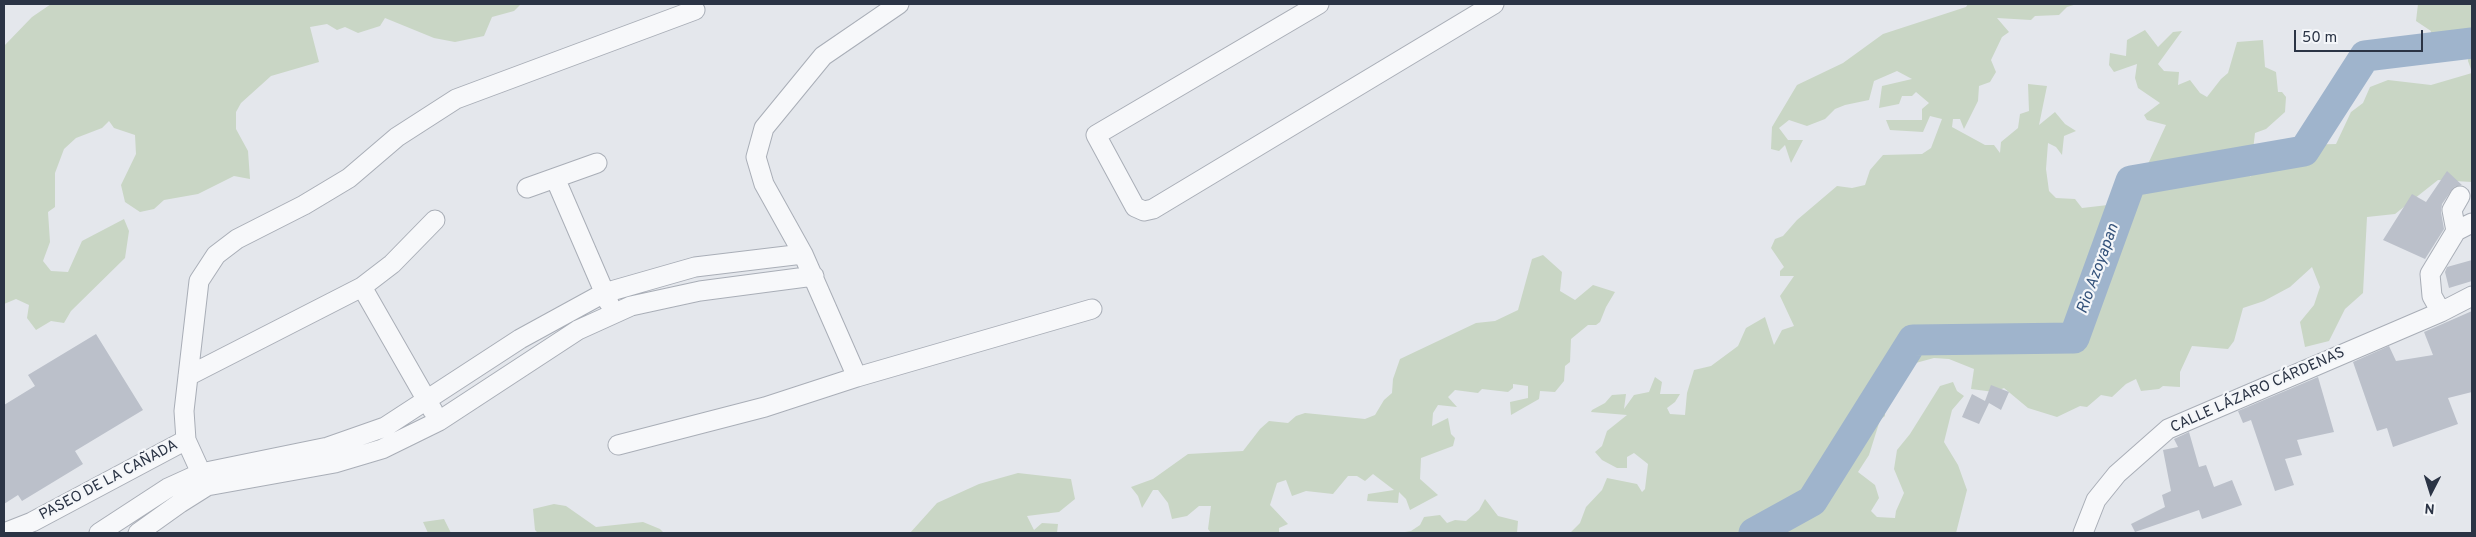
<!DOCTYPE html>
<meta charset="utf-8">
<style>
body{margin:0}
#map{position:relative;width:2476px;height:537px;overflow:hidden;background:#e4e7ec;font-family:Overpass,sans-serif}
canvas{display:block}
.frame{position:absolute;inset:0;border:5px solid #2b3445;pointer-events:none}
.north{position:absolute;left:2406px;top:467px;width:50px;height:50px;-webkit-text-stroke:4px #f4f6f9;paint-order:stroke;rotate:185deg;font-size:14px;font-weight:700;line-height:20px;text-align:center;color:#2b3445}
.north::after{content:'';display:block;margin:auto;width:18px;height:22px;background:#2b3445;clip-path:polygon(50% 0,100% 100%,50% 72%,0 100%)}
.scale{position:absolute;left:2294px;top:30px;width:129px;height:22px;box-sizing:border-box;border:2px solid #2b3445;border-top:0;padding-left:6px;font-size:15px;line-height:18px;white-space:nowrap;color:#2b3445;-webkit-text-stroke:4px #f4f6f9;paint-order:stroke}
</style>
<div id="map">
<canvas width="2476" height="537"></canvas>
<div class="frame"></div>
<div class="north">N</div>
<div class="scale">50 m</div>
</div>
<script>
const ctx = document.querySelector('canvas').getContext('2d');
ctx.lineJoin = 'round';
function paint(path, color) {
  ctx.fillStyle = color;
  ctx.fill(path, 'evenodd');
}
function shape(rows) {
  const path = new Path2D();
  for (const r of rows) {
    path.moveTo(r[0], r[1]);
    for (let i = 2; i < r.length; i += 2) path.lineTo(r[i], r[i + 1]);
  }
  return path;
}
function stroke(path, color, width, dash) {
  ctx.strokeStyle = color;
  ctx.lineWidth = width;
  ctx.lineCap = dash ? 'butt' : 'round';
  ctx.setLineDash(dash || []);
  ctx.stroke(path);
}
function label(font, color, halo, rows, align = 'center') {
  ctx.font = font + ' Overpass,sans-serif';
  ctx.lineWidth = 4.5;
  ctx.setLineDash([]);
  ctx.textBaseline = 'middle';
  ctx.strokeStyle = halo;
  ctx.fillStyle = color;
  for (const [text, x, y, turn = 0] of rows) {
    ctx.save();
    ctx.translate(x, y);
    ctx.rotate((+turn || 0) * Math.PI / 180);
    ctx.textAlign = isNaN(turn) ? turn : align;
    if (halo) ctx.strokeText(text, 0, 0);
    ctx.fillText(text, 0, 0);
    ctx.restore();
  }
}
paint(shape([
 [51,4,521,4,514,11,492,17,484,36,455,42,434,38,385,18,380,26,358,33,345,27,337,30,327,24,310,27,319,62,271,76,241,103,236,112,236,129,248,151,250,179,234,176,198,194,164,200,154,209,140,212,125,202,121,185,136,154,135,135,114,128,109,121,102,128,76,138,64,149,55,173,55,207,48,212,50,242,43,261,51,271,68,272,82,241,124,219,129,231,125,258,71,311,64,323,51,321,36,330,27,318,29,305,16,299,4,304,4,46,32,17],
 [1968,4,2077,4,2067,7,2059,15,2035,16,2031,20,1997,18,2009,32,2002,37,1991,60,1996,72,1990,82,1979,86,1978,101,1964,129,1960,119,1953,119,1952,127,1985,145,1994,145,2000,153,2001,142,2018,128,2020,114,2029,111,2028,84,2047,86,2039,125,2055,112,2065,124,2076,131,2064,136,2062,155,2056,147,2048,143,2046,169,2049,191,2056,198,2075,199,2082,208,2134,202,2129,186,2155,176,2148,164,2166,125,2147,120,2144,115,2160,103,2138,88,2135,78,2137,64,2114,72,2109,65,2110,53,2126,56,2127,40,2145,30,2158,47,2173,32,2182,31,2158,64,2164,71,2179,72,2178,85,2190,80,2200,93,2207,97,2221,79,2228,73,2237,42,2263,40,2265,67,2276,72,2278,92,2282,92,2286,97,2285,112,2266,129,2255,133,2250,177,2256,168,2268,165,2279,151,2296,145,2336,144,2351,112,2363,103,2370,87,2388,80,2431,85,2472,73,2472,182,2438,180,2395,214,2367,217,2363,293,2345,309,2329,341,2305,347,2300,322,2314,305,2320,287,2312,267,2290,287,2264,301,2243,308,2234,341,2228,349,2192,346,2180,372,2180,387,2163,386,2159,389,2141,391,2136,379,2126,384,2112,397,2101,395,2087,407,2080,406,2057,417,2028,408,2004,388,1994,392,1971,389,1974,369,1949,359,1934,358,1912,364,1904,363,1901,379,1893,359,1881,388,1894,395,1885,409,1885,416,1880,420,1869,455,1858,472,1875,485,1879,498,1871,511,1877,517,1895,518,1896,511,1904,493,1894,469,1897,450,1910,434,1940,386,1953,382,1957,391,1964,396,1952,410,1944,442,1958,465,1967,490,1956,533,1570,533,1580,523,1586,507,1602,490,1607,478,1637,484,1642,492,1645,489,1648,464,1634,453,1627,457,1627,468,1617,468,1602,460,1595,452,1602,446,1607,431,1627,415,1591,412,1592,410,1605,403,1612,395,1626,394,1624,409,1634,395,1649,392,1655,377,1662,382,1660,394,1680,394,1675,402,1667,408,1670,414,1685,415,1687,393,1694,370,1711,366,1738,346,1746,328,1765,317,1774,345,1782,330,1794,326,1780,296,1794,276,1780,276,1780,271,1784,267,1771,248,1775,239,1783,236,1797,220,1837,186,1852,188,1865,185,1870,170,1883,155,1922,154,1931,148,1942,119,1930,116,1923,132,1890,130,1886,120,1922,120,1922,109,1929,103,1916,92,1912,96,1902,96,1899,104,1879,108,1882,86,1912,79,1897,71,1874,81,1869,100,1845,105,1835,109,1825,119,1807,126,1789,120,1779,128,1788,140,1803,140,1791,163,1785,145,1779,151,1771,149,1772,127,1797,85,1843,63,1883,34,1966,7],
 [2418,4,2472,4,2472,72,2468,61,2469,50,2438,43,2430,38,2431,31,2416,21],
 [1543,255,1562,272,1560,291,1575,300,1593,285,1615,292,1606,307,1600,322,1596,325,1588,325,1571,339,1570,362,1565,366,1564,381,1555,392,1540,391,1539,399,1511,415,1510,402,1528,398,1528,386,1513,384,1513,388,1508,392,1482,389,1478,393,1455,390,1448,397,1457,407,1438,405,1433,413,1432,426,1448,418,1451,434,1455,438,1453,446,1421,458,1420,479,1438,495,1410,510,1406,499,1399,492,1398,503,1367,501,1368,494,1394,490,1373,474,1365,481,1357,476,1348,476,1333,494,1306,491,1292,496,1286,480,1277,483,1270,505,1288,524,1279,528,1279,533,1211,533,1208,529,1211,506,1199,506,1187,516,1172,519,1168,503,1158,490,1153,490,1142,508,1138,496,1131,487,1153,479,1188,454,1243,451,1260,429,1269,421,1288,423,1296,416,1305,413,1365,419,1375,415,1384,400,1392,393,1393,379,1400,359,1476,323,1495,321,1518,310,1532,259],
 [1018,473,1071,479,1075,499,1059,512,1027,516,1034,530,1042,523,1058,524,1057,533,910,533,937,503,979,484],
 [1485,499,1498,516,1518,521,1517,533,1399,533,1411,531,1420,525,1424,517,1440,515,1447,523,1455,520,1466,521,1479,510],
 [554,504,566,506,596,527,643,522,660,529,664,533,538,533,535,530,533,509],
 [444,519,451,533,428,533,423,522]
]), '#c9d6c5');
stroke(shape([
 [1754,533,1812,501,1913,340,2074,338,2131,181,2304,151,2365,56,2472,43]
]), '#9fb4cc', 31);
paint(shape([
 [2447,171,2462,185,2454,187,2442,204,2441,212,2444,229,2425,259,2383,240,2412,194,2426,202],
 [2472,260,2472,281,2449,288,2445,272,2447,267],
 [2472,311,2472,392,2448,398,2458,424,2393,447,2387,428,2377,431,2353,362,2389,346,2396,361,2433,355,2424,332],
 [96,334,143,410,75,451,83,464,22,501,18,495,4,504,4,405,35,386,28,375],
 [2318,377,2334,432,2297,440,2302,455,2285,459,2294,485,2275,491,2251,420,2243,423,2238,411],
 [1991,385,2009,392,2001,410,1989,403,1979,424,1962,417,1972,394,1985,401],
 [2189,432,2199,467,2206,465,2214,487,2232,480,2242,505,2202,519,2199,510,2135,532,2131,524,2165,507,2162,495,2171,491,2163,450,2178,447,2174,439]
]), '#bbc0ca');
const minor = shape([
 [1319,4,1096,135,1135,207,1144,211,1153,209,1494,4],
 [555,178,609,303],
 [527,188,597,163],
 [2456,231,2452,210,2460,196],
 [362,287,433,411],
 [2441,312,2432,296,2430,274,2456,231,2472,223],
 [188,376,362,287,392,264,435,220],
 [857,377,803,254,764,184,756,157,764,128,823,56,899,4],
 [618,445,765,407,857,377,1092,309],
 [207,486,186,440,184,411,199,281,216,255,237,239,304,205,349,178,397,137,456,99,695,10],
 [4,533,32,522,186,440],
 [99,533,168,488,201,473,328,447,385,427,520,339,604,293,695,267,803,254],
 [138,533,180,503,207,486,335,463,382,449,439,421,578,330,631,306,700,291,814,276],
 [2083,533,2096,500,2117,474,2168,429,2441,312,2472,296]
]);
stroke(minor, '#a9aeb7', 21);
stroke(minor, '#f7f8fa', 19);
label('15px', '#2b3445', '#f4f6f9', [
 ["CALLE LÁZARO CÁRDENAS",2258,391,-24],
 ["PASEO DE LA CAÑADA",109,481,-28]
]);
label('italic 16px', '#34527a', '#f4f6f9', [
 ["Rio Azoyapan",2099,269,-70]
]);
</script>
